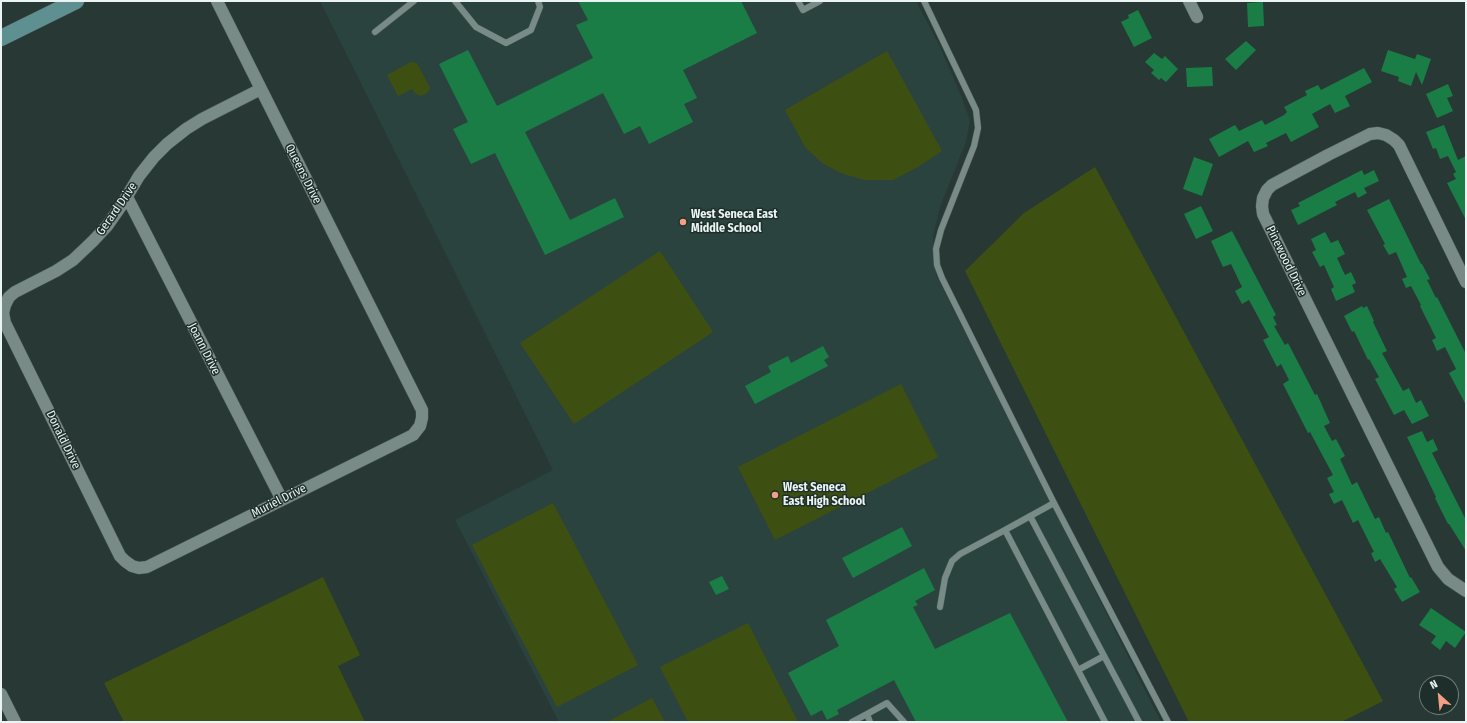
<!DOCTYPE html>
<style>
body{margin:0}
#map{position:relative;width:1467px;height:723px;overflow:hidden;background:#283835;font-family:"Fira Sans Condensed",sans-serif}
canvas{display:block}
.frame{position:absolute;inset:0;border:2px solid #eaf4f2;pointer-events:none}
.north{position:absolute;left:1419px;top:675px;width:40px;height:40px;box-sizing:border-box;background:#1e2e2b;border:1px solid #707d7b;border-radius:50%;rotate:333deg;font-size:11px;font-weight:700;line-height:16px;text-align:center;color:#eaf4f2}
.north::after{content:'';display:block;margin:auto;width:14px;height:18px;background:#f39f83;clip-path:polygon(50% 0,100% 100%,50% 72%,0 100%)}
</style>
<div id="map">
<canvas width="1467" height="723"></canvas>
<div class="frame"></div>
<div class="north">N</div>
</div>
<script>
const ctx = document.querySelector('canvas').getContext('2d');
ctx.lineJoin = 'round';
function paint(path, color) {
  ctx.fillStyle = color;
  ctx.fill(path, 'evenodd');
}
function shape(rows) {
  const path = new Path2D();
  for (const r of rows) {
    path.moveTo(r[0], r[1]);
    for (let i = 2; i < r.length; i += 2) path.lineTo(r[i], r[i + 1]);
  }
  return path;
}
function stroke(path, color, width, dash) {
  ctx.strokeStyle = color;
  ctx.lineWidth = width;
  ctx.lineCap = dash ? 'butt' : 'round';
  ctx.setLineDash(dash || []);
  ctx.stroke(path);
}
function label(font, color, halo, rows, align = 'center') {
  ctx.font = font + ' "Fira Sans Condensed",sans-serif';
  ctx.lineWidth = 3;
  ctx.setLineDash([]);
  ctx.textBaseline = 'middle';
  ctx.strokeStyle = halo;
  ctx.fillStyle = color;
  for (const [text, x, y, turn = 0] of rows) {
    ctx.save();
    ctx.translate(x, y);
    ctx.rotate((+turn || 0) * Math.PI / 180);
    ctx.textAlign = isNaN(turn) ? turn : align;
    if (halo) ctx.strokeText(text, 0, 0);
    ctx.fillText(text, 0, 0);
    ctx.restore();
  }
}
paint(shape([
 [320,1,916,1,940,47,962,98,970,120,966,142,940,207,933,237,937,277,1161,722,559,722,455,520,553,470]
]), '#2a433e');
paint(shape([
 [887,51,942,151,918,167,893,180,865,180,843,174,822,163,805,147,785,110],
 [411,62,417,63,430,88,427,93,421,96,416,94,412,89,398,96,387,75],
 [1095,167,1383,701,1341,722,1189,722,965,271,1024,213],
 [660,251,713,332,574,424,520,343],
 [901,384,938,457,775,540,738,467],
 [553,503,638,665,557,707,472,545],
 [323,577,360,655,338,666,365,722,124,722,104,683],
 [748,623,798,722,688,722,660,667],
 [652,698,665,722,607,722]
]), '#3e5011');
paint(shape([
 [578,1,741,1,757,33,683,70,697,98,684,104,693,122,649,144,640,126,624,134,603,93,525,132,570,220,615,198,624,217,545,255,495,153,471,164,453,129,468,122,439,64,468,50,497,106,593,58,576,25,588,20],
 [1263,2,1264,26,1248,27,1247,3],
 [1138,10,1152,38,1134,47,1121,22,1129,18,1128,15],
 [1246,41,1256,50,1236,70,1225,59],
 [1388,50,1415,59,1417,54,1431,59,1422,85,1416,72,1411,86,1398,81,1399,77,1381,71],
 [1154,53,1162,59,1165,56,1178,69,1166,82,1161,78,1159,80,1151,73,1154,70,1145,62],
 [1212,67,1213,86,1187,87,1186,68],
 [1364,68,1372,82,1345,96,1350,106,1335,113,1330,104,1312,114,1319,127,1291,142,1286,133,1266,143,1268,146,1254,152,1248,141,1219,157,1209,139,1235,125,1239,131,1262,120,1265,125,1284,115,1287,112,1284,107,1307,95,1305,91,1318,85,1321,90],
 [1448,84,1453,96,1447,98,1453,111,1437,118,1426,94],
 [1444,125,1458,160,1466,156,1466,220,1447,183,1456,179,1453,174,1456,172,1448,156,1440,159,1436,148,1433,149,1426,132],
 [1194,157,1213,164,1202,196,1183,189],
 [1362,170,1364,175,1374,170,1379,181,1364,188,1367,193,1358,198,1355,192,1335,202,1337,205,1298,225,1291,210,1300,206,1298,203],
 [1389,199,1421,264,1422,264,1430,279,1427,280,1436,298,1437,297,1466,354,1466,405,1449,373,1456,369,1445,347,1437,351,1432,340,1436,338,1420,306,1421,305,1411,286,1406,288,1402,279,1407,277,1396,252,1389,255,1383,245,1385,244,1367,210],
 [1201,206,1213,231,1196,239,1184,214],
 [1232,231,1276,315,1273,317,1277,325,1274,326,1285,345,1288,343,1315,395,1317,394,1330,423,1324,426,1332,441,1336,439,1345,456,1340,459,1352,485,1357,482,1375,519,1379,517,1386,533,1388,532,1410,578,1411,577,1420,592,1402,602,1394,589,1397,587,1380,559,1375,562,1371,553,1374,552,1358,520,1353,523,1342,500,1334,504,1329,494,1334,492,1327,478,1333,475,1310,432,1308,433,1283,384,1289,380,1281,364,1277,367,1263,340,1269,337,1249,300,1242,304,1235,291,1242,287,1231,264,1223,267,1211,241],
 [1325,232,1331,243,1338,240,1345,254,1337,258,1345,275,1351,272,1356,283,1352,285,1355,292,1336,301,1331,289,1334,287,1324,265,1320,267,1312,252,1316,250,1311,239],
 [1362,306,1363,308,1367,306,1374,321,1373,322,1387,351,1382,353,1403,391,1409,388,1416,403,1421,400,1429,416,1412,424,1404,410,1394,415,1375,379,1379,377,1369,359,1368,360,1354,331,1352,332,1344,316],
 [823,346,829,357,824,360,828,366,755,404,745,386,771,372,768,366,788,356,791,363],
 [1422,431,1427,442,1433,439,1438,450,1432,453,1466,520,1466,551,1449,524,1448,524,1435,498,1436,497,1407,437],
 [902,527,912,546,853,578,842,558],
 [924,568,935,590,915,601,918,605,913,607,935,649,1010,613,1068,722,916,722,894,680,837,710,839,714,827,720,822,710,811,716,788,673,839,646,826,620],
 [722,576,729,589,716,595,709,582],
 [1431,608,1466,632,1455,648,1446,641,1440,650,1431,643,1436,636,1419,625]
]), '#1a7d46');
const lane = shape([
 [455,1,476,27,506,43,531,30,540,7,538,1],
 [798,1,803,10,820,1],
 [924,1,976,110,978,128,974,146,941,230,936,249,937,265,942,278,1054,503,1168,722],
 [375,32,414,1],
 [1054,503,1005,530,1105,722],
 [1030,516,1139,722],
 [940,607,945,578,952,561,960,554,1005,530],
 [1078,670,1104,656],
 [852,722,867,714],
 [870,722,867,714,887,703,904,722]
]);
const street = shape([
 [217,1,261,89,422,410,422,418,420,426,413,435,147,567,139,568,132,566,125,561,120,556,5,323,3,313,5,305,9,297,15,292,56,271,73,260,93,241,107,226,123,203,139,176,154,157,167,144,186,129,202,119,261,89],
 [1189,1,1197,17],
 [127,197,282,500],
 [1466,282,1399,145,1394,140,1386,135,1378,133,1370,134,1328,155,1272,185,1267,190,1263,198,1262,206,1263,214,1433,557,1438,567,1448,579,1466,591],
 [1,694,15,722]
]);
const secondary = shape([
 [1,38,76,1]
]);
stroke(lane, '#495654', 7);
stroke(street, '#495654', 13);
stroke(secondary, '#495654', 17);
stroke(lane, '#788b87', 6);
stroke(street, '#788b87', 12);
stroke(secondary, '#5e9092', 16);
for (const [x, y, r, color] of [
 [683,222,4,"#f39f83"],
 [775,495,4,"#f39f83"]
]) {
  const dot = new Path2D();
  dot.arc(x, y, r, 0, 2 * Math.PI);
  ctx.fillStyle = color;
  ctx.fill(dot);
  stroke(dot, '#1e2e2b', 1.5);
}
label('12px', '#eaf4f2', '#1e2e2b', [
 ["Queens Drive",303,174,63],
 ["Gerard Drive",117,209,-55],
 ["Pinewood Drive",1286,261,64],
 ["Joann Drive",204,349,63],
 ["Donald Drive",63,440,64],
 ["Muriel Drive",279,501,-27]
]);
label('bold 12px', '#eaf4f2', '#1e2e2b', [
 ["West Seneca East",691,215],
 ["Middle School",691,229],
 ["West Seneca",783,488],
 ["East High School",783,502]
], 'left');
</script>
